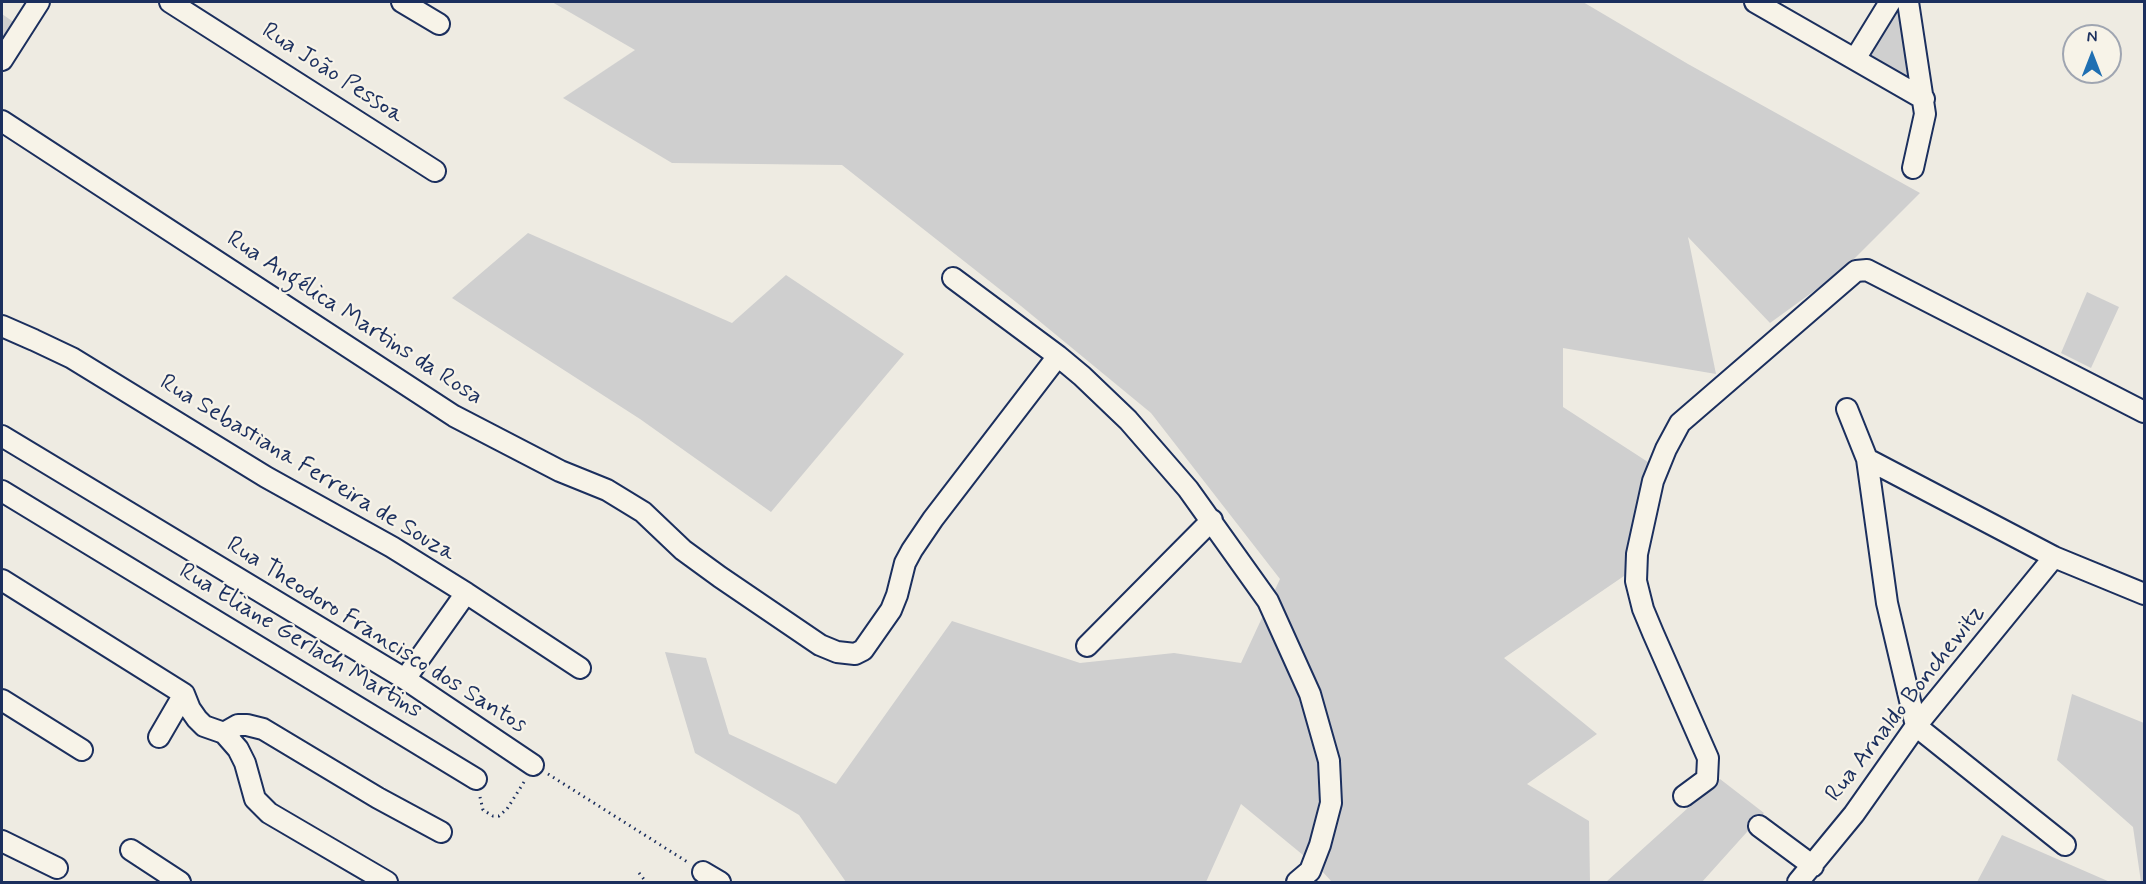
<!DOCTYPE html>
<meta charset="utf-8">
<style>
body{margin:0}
#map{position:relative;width:2146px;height:884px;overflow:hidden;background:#eeebe2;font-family:Mynerve,sans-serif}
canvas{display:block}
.frame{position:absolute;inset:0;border:3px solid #1b2f5e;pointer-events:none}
.north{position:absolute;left:2062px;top:24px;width:60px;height:60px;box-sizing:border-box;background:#f7f3e8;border:2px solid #9fa5b1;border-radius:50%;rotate:0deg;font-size:16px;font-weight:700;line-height:24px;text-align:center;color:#1b2f5e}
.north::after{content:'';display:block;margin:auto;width:21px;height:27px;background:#1f6fb2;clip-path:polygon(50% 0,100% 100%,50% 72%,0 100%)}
</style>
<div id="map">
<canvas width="2146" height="884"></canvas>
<div class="frame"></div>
<div class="north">N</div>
</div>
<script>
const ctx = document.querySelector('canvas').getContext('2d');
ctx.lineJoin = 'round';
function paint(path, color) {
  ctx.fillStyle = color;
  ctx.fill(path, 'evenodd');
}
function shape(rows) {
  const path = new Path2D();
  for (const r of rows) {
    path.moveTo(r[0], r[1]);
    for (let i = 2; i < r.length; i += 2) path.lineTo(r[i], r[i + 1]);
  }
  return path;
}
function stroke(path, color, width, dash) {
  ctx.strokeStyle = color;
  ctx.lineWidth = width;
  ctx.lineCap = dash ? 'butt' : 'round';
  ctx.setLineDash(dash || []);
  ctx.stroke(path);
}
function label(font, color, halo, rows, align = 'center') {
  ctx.font = font + ' Mynerve,sans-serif';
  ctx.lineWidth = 4.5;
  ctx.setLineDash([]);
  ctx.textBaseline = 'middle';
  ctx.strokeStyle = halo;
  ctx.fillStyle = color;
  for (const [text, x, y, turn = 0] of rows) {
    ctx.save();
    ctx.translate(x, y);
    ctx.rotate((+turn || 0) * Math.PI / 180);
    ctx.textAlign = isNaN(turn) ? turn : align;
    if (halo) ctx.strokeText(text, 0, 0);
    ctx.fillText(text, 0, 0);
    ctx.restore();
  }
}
paint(shape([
 [552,2,1583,2,1688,64,1920,193,1843,270,1770,323,1688,237,1716,374,1563,348,1563,407,1651,464,1624,576,1504,658,1597,734,1527,784,1589,821,1590,882,1332,882,1320,869,1241,804,1206,882,846,882,799,815,695,753,665,652,706,658,729,734,836,784,952,621,1080,663,1174,653,1241,663,1280,579,1151,413,1021,306,842,165,672,163,563,98,635,50],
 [1899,3,1914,84,1868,57],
 [2,14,15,23,2,41],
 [528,233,732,323,786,275,904,354,771,512,640,419,452,298],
 [2087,292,2119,307,2091,368,2061,353],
 [2072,694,2144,723,2144,882,2141,882,2133,827,2057,760],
 [1720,779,1764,813,1702,882,1606,882],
 [2002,835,2110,882,1977,882]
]), '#cfcfcf');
const street = shape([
 [170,2,435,171],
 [402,2,439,24],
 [1755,2,1924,99],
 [1908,2,1925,114,1913,168],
 [1855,59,1890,2],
 [2,60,39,2],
 [2,121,454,416,560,471,607,490,643,512,683,550,720,577,820,645,837,652,855,654,863,650,891,610,897,595,905,563,912,550,933,519,1058,356],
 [953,278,1058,356,1082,376,1128,420,1188,489,1268,601,1310,694,1329,761,1331,803,1320,845,1310,871,1297,882],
 [2,326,34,340,72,358,266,477,392,547,466,593,580,668],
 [1847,409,1867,459,1887,603,1916,726,2065,845],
 [2,436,405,679,533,765],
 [1867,459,2054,557,2144,594],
 [2,491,476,779],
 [2,580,184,694,190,709,197,719,204,726,224,733,238,749,245,763,255,799,269,813,387,882],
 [1087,646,1212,520],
 [405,679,466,593],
 [2,700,82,750],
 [224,733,238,725,247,725,263,729,378,798,441,832],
 [159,737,184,694],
 [1684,796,1707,779,1708,758,1653,633,1643,609,1636,581,1637,554,1653,481,1666,449,1680,423,1856,271,1867,270,2144,412],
 [1759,826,1813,866],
 [2,841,57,868],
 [131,850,180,882],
 [703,872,720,882],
 [1798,882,1854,814,1916,726,2054,557]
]);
stroke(street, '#1b2f5e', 24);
stroke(shape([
 [548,774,689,863],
 [480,797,483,810,493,816,499,816,507,809,524,782],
 [639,873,646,882]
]), '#1b2f5e', 3, [1.5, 4.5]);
stroke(street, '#f7f3e8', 20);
label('24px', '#1b2f5e', '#f7f3e8', [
 ["Rua João Pessoa",332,74,33],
 ["Rua Angélica Martins da Rosa",354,319,33],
 ["Rua Sebastiana Ferreira de Souza",307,469,31],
 ["Rua Theodoro Francisco dos Santos",376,636,32],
 ["Rua Eliane Gerlach Martins",300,642,31],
 ["Rua Arnaldo Bonchewitz",1906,704,-52]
]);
</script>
